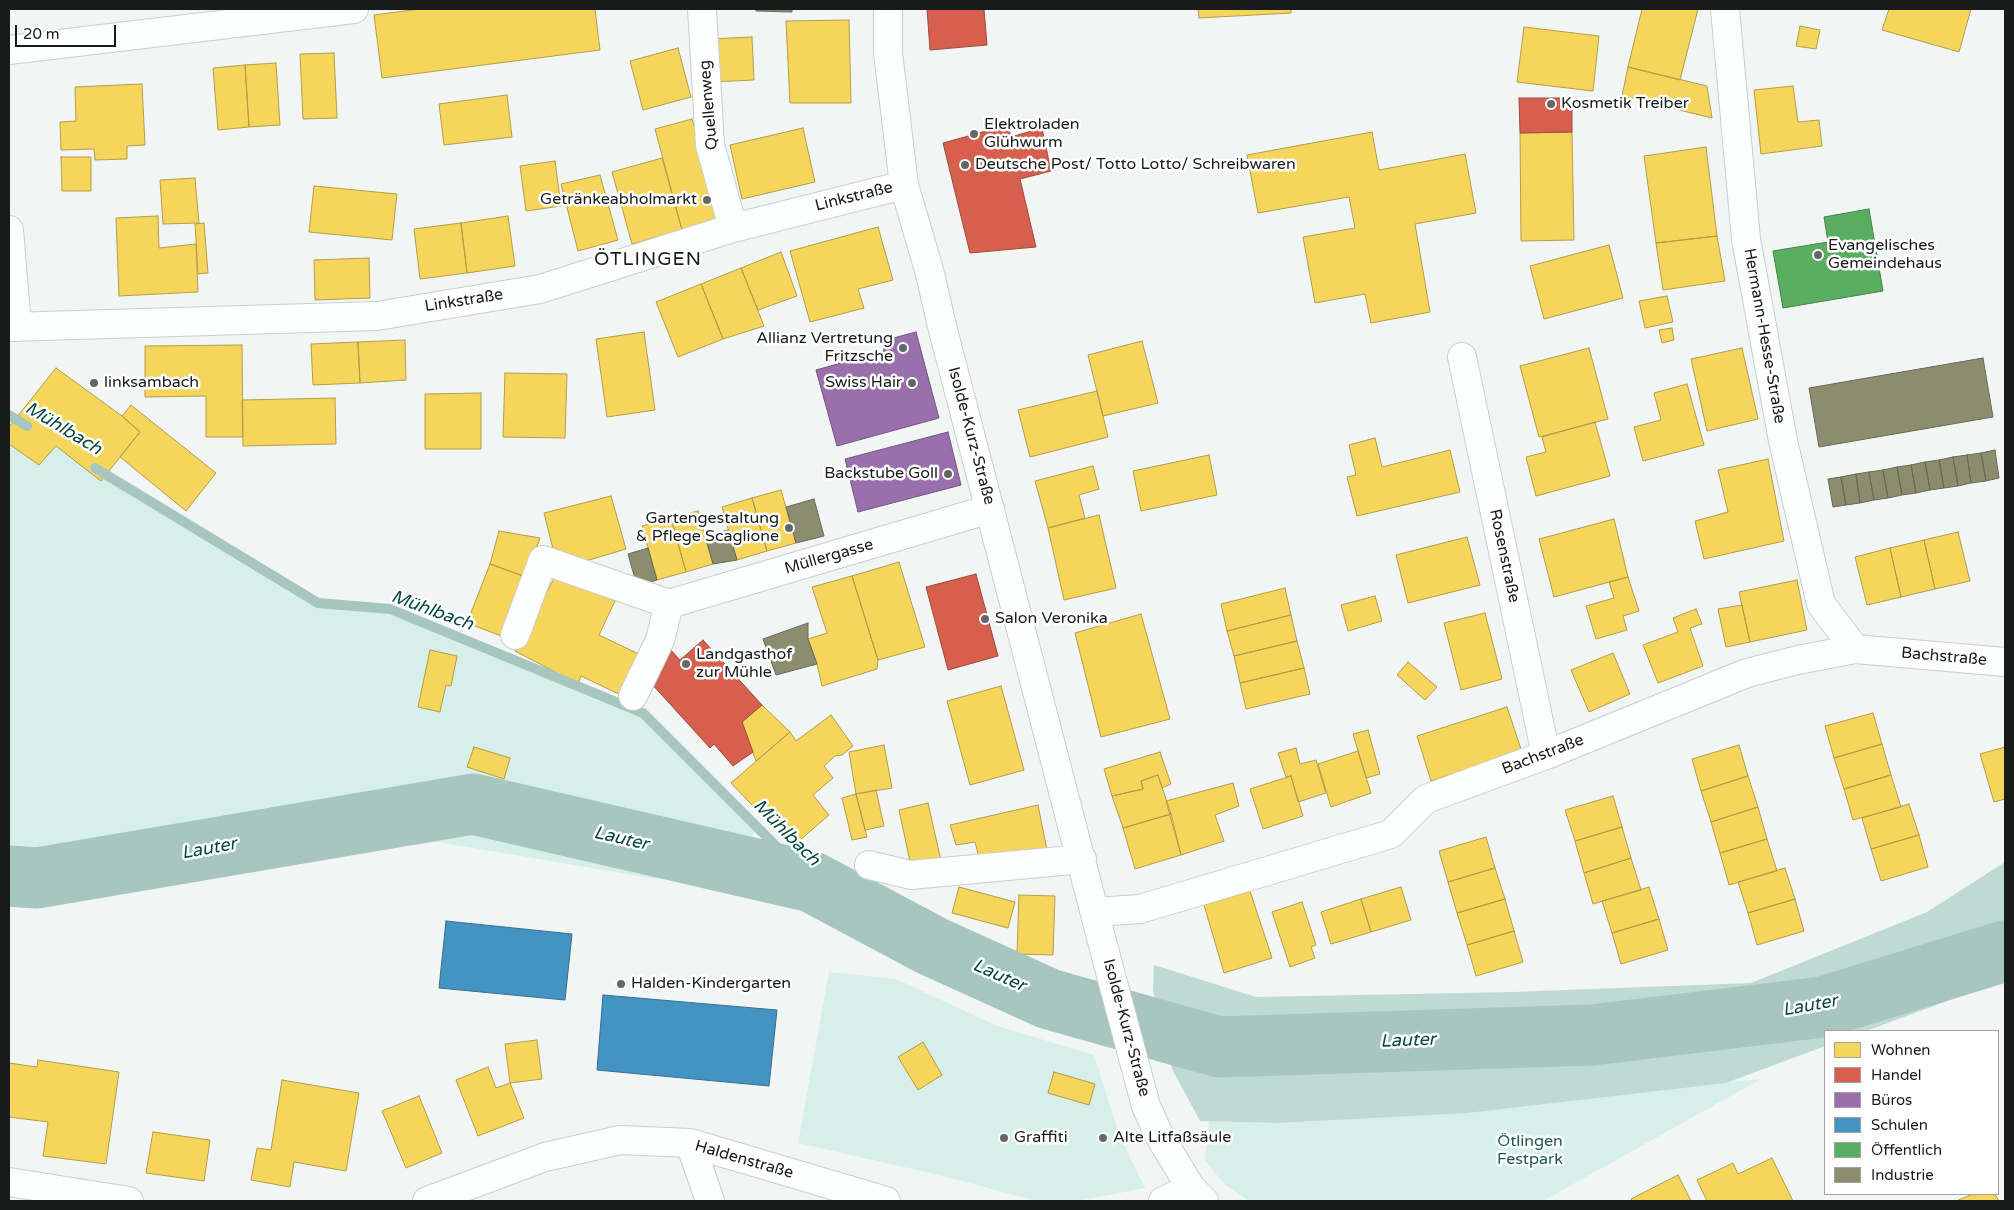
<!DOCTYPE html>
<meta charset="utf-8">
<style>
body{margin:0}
#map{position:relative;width:2014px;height:1210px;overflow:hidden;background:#f1f6f5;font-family:"Varela Round",sans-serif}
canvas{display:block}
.frame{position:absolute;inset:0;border:10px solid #171b1a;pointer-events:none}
.legend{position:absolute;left:1824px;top:1030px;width:175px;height:165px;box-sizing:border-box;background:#fff;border:1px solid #a2a4a3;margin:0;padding:6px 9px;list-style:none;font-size:15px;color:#171b1a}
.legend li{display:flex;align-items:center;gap:10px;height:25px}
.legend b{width:25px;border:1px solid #a2a4a3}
.scale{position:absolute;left:15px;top:25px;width:101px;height:22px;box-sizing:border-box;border:2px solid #171b1a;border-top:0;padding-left:6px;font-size:15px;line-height:18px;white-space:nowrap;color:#171b1a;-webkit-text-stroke:4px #fff;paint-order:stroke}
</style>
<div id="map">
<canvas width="2014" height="1210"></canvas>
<div class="frame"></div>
<ul class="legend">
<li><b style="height:14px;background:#f6d55c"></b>Wohnen</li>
<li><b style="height:14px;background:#d6604d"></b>Handel</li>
<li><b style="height:14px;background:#9970ab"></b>Büros</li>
<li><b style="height:14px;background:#4393c3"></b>Schulen</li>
<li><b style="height:14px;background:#5aae61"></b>Öffentlich</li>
<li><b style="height:14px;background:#8c8c6e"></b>Industrie</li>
</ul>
<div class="scale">20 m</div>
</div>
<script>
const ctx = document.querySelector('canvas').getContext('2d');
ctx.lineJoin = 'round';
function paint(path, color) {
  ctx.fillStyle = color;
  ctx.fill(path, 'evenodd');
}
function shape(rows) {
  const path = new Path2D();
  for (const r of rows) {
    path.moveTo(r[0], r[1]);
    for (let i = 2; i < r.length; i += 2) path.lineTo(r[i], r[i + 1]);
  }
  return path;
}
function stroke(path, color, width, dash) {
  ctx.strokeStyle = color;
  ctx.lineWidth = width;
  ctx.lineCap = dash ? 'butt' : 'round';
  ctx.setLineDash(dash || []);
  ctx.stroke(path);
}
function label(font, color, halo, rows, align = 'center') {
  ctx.font = font + ' "Varela Round",sans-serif';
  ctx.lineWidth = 5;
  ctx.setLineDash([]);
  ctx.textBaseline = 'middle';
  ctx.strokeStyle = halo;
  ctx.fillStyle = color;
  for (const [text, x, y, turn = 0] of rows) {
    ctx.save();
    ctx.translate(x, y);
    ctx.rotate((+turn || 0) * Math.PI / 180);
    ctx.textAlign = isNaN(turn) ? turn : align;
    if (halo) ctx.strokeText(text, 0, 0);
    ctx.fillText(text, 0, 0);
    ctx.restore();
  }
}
paint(shape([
 [9,415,318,603,390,609,643,713,758,829,746,842,767,858,657,879,438,842,261,863,39,908,9,907],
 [829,972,896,979,997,1026,1094,1055,1119,1134,1145,1188,1077,1201,1037,1201,939,1175,798,1143],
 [1761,1079,1543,1201,1249,1201,1224,1184,1205,1160,1209,1121,1279,1123,1325,1121]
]), '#d6efe9');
paint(shape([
 [2005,862,2005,975,1977,990,1866,1031,1825,1031,1825,1046,1726,1083,1467,1113,1279,1123,1200,1121,1172,1069,1153,991,1154,965,1256,997,1513,992,1751,983,1927,912]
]), '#bfd9d3');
const homes = shape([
 [420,9,595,9,600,50,382,78,374,15,420,9],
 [1198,9,1291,9,1291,13,1199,18,1198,9],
 [1642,9,1698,9,1680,80,1628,67,1642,9],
 [1889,9,1971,9,1959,52,1882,30,1889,9],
 [849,20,851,103,790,103,786,21,849,20],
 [1800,26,1820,30,1816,49,1796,46,1800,26],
 [1524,27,1599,36,1593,91,1517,82,1524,27],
 [752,37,754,80,711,82,709,39,752,37],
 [678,48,691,97,643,110,630,61,678,48],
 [334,53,337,118,303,119,300,54,334,53],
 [276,63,280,125,249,127,245,65,276,63],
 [245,65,249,127,218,130,213,68,245,65],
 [1628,67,1707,86,1712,118,1622,96,1628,67],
 [142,84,145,145,127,146,127,159,95,160,94,149,61,150,60,122,76,121,75,87,142,84],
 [1793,86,1798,122,1819,120,1822,146,1761,154,1754,90,1793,86],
 [507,95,512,137,444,145,439,104,507,95],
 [692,119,719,218,682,230,655,129,692,119],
 [803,128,815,182,742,199,730,145,803,128],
 [1372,132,1379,170,1465,154,1476,213,1415,224,1430,312,1371,323,1365,294,1315,303,1303,237,1355,228,1349,197,1258,213,1247,155,1372,132],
 [1572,132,1574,240,1521,241,1520,133,1572,132],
 [1706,147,1717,236,1656,243,1644,156,1706,147],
 [61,157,91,157,91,191,62,191,61,157],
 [662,158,682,230,632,244,612,172,662,158],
 [555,161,561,206,526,211,520,166,555,161],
 [600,175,618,240,578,251,561,184,600,175],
 [195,178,199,223,163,224,160,180,195,178],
 [314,186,397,194,392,240,309,232,314,186],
 [158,216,159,248,196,244,198,292,119,296,116,218,158,216],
 [508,216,515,266,467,273,461,223,508,216],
 [204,223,208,273,198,274,195,224,204,223],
 [461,223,467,273,420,279,414,229,461,223],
 [878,227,893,280,858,289,864,308,810,322,790,251,878,227],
 [1717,236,1725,281,1663,290,1656,243,1717,236],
 [1609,245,1623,298,1544,319,1530,266,1609,245],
 [781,252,797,296,758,310,741,268,781,252],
 [369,258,370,298,315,300,314,260,369,258],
 [741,268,764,326,723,339,701,284,741,268],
 [701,284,723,339,678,357,656,302,701,284],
 [1667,296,1673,322,1645,328,1639,301,1667,296],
 [1672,328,1674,340,1662,343,1659,330,1672,328],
 [644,332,655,410,607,417,596,339,644,332],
 [405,340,406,380,360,383,358,342,405,340],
 [1142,341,1158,403,1103,416,1088,355,1142,341],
 [358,342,360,383,313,385,311,344,358,342],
 [242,345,243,437,206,437,206,396,145,397,145,346,242,345],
 [1589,348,1608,419,1539,437,1520,366,1589,348],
 [1742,348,1758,419,1707,431,1691,359,1742,348],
 [56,368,122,416,140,432,101,481,56,446,39,465,9,444,9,427,56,368],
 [505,373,567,374,565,438,503,437,505,373],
 [1687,384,1704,445,1643,461,1634,427,1661,420,1654,393,1687,384],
 [1097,391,1108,437,1030,457,1018,410,1097,391],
 [481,393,481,449,425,449,425,394,481,393],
 [335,398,336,444,243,446,242,400,335,398],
 [131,405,216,473,186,511,120,457,140,432,122,416,131,405],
 [1595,422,1610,476,1536,496,1526,457,1546,452,1542,437,1595,422],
 [1375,438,1382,467,1450,450,1460,492,1357,516,1347,477,1356,475,1349,445,1375,438],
 [1209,455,1217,495,1141,511,1133,471,1209,455],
 [1768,459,1784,541,1704,559,1695,521,1728,512,1718,470,1768,459],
 [1093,466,1099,489,1079,495,1085,518,1048,528,1035,481,1093,466],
 [781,490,796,543,767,551,752,498,781,490],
 [611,496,626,549,579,563,576,556,555,557,544,513,611,496],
 [752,498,767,551,737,560,722,507,752,498],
 [698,511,713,564,686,572,671,518,698,511],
 [1099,515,1116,588,1064,600,1048,528,1099,515],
 [671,518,686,572,657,580,642,526,671,518],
 [1614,519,1628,577,1554,597,1539,539,1614,519],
 [499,531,540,538,526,577,490,564,499,531],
 [1958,532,1970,581,1935,589,1924,540,1958,532],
 [1467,537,1480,585,1408,603,1396,555,1467,537],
 [1924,540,1935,589,1901,597,1890,548,1924,540],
 [1890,548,1901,597,1867,605,1855,557,1890,548],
 [899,562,925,647,878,660,852,576,899,562],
 [490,564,526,577,504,637,467,623,490,564],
 [557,573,615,601,599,635,645,657,625,697,581,676,578,684,515,651,557,573],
 [852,576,878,660,877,669,822,686,817,664,808,639,827,633,812,587,852,576],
 [1628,577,1639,611,1623,616,1627,630,1596,639,1586,606,1614,598,1609,582,1628,577],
 [1797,580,1807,630,1750,642,1739,592,1797,580],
 [1285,588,1291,615,1227,631,1221,604,1285,588],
 [1375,596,1382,621,1348,631,1341,605,1375,596],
 [1742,605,1750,642,1726,647,1718,609,1742,605],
 [1696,609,1702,624,1690,628,1703,666,1658,683,1643,645,1678,632,1673,618,1696,609],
 [1485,613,1502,679,1461,690,1444,623,1485,613],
 [1141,614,1170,719,1101,737,1075,633,1141,614],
 [1291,615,1297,641,1234,656,1227,631,1291,615],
 [1297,641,1304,668,1240,683,1234,656,1297,641],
 [430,650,457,656,451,686,446,685,440,712,418,707,430,650],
 [1613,653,1630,694,1589,712,1571,670,1613,653],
 [1408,662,1437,687,1425,700,1397,675,1408,662],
 [1304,668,1310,694,1246,709,1240,683,1304,668],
 [1001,686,1024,770,970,785,947,701,1001,686],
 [762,705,790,732,756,761,742,722,762,705],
 [1507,707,1522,752,1431,781,1417,736,1507,707],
 [1873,713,1882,744,1834,758,1825,726,1873,713],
 [831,715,853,746,842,755,835,756,824,766,833,778,813,795,829,815,792,847,731,783,790,732,796,741,831,715],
 [1368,730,1380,774,1366,778,1353,734,1368,730],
 [1882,744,1891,775,1844,789,1834,758,1882,744],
 [884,745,892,788,856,794,849,752,884,745],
 [1739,745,1748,776,1701,791,1692,759,1739,745],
 [474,747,510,758,504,779,467,767,474,747],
 [2005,747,2005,799,1994,802,1980,754,2005,747],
 [1296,748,1300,764,1316,760,1326,793,1298,802,1291,776,1286,777,1278,753,1296,748],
 [1358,751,1371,793,1331,807,1318,764,1358,751],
 [1160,752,1171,784,1162,788,1158,775,1141,781,1143,789,1112,796,1104,769,1160,752],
 [1158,775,1171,814,1123,828,1112,796,1143,789,1141,781,1158,775],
 [1891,775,1901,807,1853,820,1844,789,1891,775],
 [1291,776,1303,816,1263,829,1250,789,1291,776],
 [1748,776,1758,807,1711,822,1701,791,1748,776],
 [1233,783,1239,806,1215,815,1224,841,1181,855,1166,801,1233,783],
 [876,790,884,826,865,830,856,794,876,790],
 [856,794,867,837,852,840,842,798,856,794],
 [1613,796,1622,827,1575,841,1565,810,1613,796],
 [928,803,942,865,912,871,899,810,928,803],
 [1909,804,1919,835,1871,849,1862,818,1909,804],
 [1038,805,1047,850,980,861,975,842,956,845,950,825,1038,805],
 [1758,807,1767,839,1720,853,1711,822,1758,807],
 [1171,814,1181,855,1135,869,1123,828,1171,814],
 [1622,827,1631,858,1584,873,1575,841,1622,827],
 [1919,835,1928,867,1881,881,1871,849,1919,835],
 [1486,837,1495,868,1448,882,1439,851,1486,837],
 [1767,839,1777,871,1729,885,1720,853,1767,839],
 [1631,858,1641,890,1593,904,1584,873,1631,858],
 [1495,868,1505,899,1457,913,1448,882,1495,868],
 [1785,868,1795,899,1748,913,1738,882,1785,868],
 [959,887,1015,902,1008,928,952,913,959,887],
 [1401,887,1411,920,1371,932,1361,899,1401,887],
 [1649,887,1659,919,1612,933,1602,901,1649,887],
 [1250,891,1272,958,1224,973,1204,905,1250,891],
 [1019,895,1055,896,1053,955,1017,954,1019,895],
 [1361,899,1371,932,1331,944,1321,912,1361,899],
 [1505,899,1514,931,1467,945,1457,913,1505,899],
 [1795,899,1804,931,1757,945,1748,913,1795,899],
 [1302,902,1316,945,1311,947,1315,958,1290,967,1272,912,1302,902],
 [1659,919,1668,950,1621,964,1612,933,1659,919],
 [1514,931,1523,962,1476,976,1467,945,1514,931],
 [537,1040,542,1079,510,1083,505,1044,537,1040],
 [923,1042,942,1075,918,1090,898,1057,923,1042],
 [38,1060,119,1072,106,1164,43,1156,48,1122,9,1117,9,1063,37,1067,38,1060],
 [488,1067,496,1088,510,1083,524,1118,478,1136,456,1080,488,1067],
 [1054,1072,1095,1084,1089,1105,1048,1093,1054,1072],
 [282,1080,359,1093,346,1171,294,1162,290,1187,251,1180,257,1148,271,1150,282,1080],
 [419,1096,442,1153,406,1168,382,1111,419,1096],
 [153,1132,210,1140,204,1181,146,1173,153,1132],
 [1772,1158,1793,1201,1707,1201,1697,1180,1733,1163,1738,1174,1772,1158],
 [1678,1175,1691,1201,1633,1201,1631,1199,1678,1175],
 [1973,1194,1995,1194,1999,1201,1956,1201,1973,1194]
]);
paint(homes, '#f6d55c');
stroke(homes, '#b39d48', 1);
const shops = shape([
 [927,9,984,9,987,45,930,50,927,9],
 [1519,98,1572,98,1572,132,1520,133,1519,98],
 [1008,125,1011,137,1042,128,1051,171,1020,179,1036,247,970,253,943,143,1008,125],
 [976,574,998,656,948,670,926,587,976,574],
 [703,640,762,705,742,722,753,752,733,766,714,744,710,748,650,682,662,672,653,662,668,647,680,660,703,640]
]);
paint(shops, '#d6604d');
stroke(shops, '#9d4b3e', 1);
const offices = shape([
 [916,332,939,418,837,446,816,370,884,351,882,341,916,332],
 [948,432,961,485,858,512,845,459,948,432]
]);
paint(offices, '#9970ab');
stroke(offices, '#725680', 1);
const schools = shape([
 [446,921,572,934,565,1000,439,988,446,921],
 [603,995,777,1010,769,1086,597,1070,603,995]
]);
paint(schools, '#4393c3');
stroke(schools, '#366f90', 1);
const public = shape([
 [1869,209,1883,291,1783,308,1773,251,1828,242,1824,217,1869,209]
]);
paint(public, '#5aae61');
stroke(public, '#46824c', 1);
const industry = shape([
 [756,9,792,9,792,12,756,11,756,9],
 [1983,358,1993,417,1819,447,1809,388,1983,358],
 [1995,450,1999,478,1986,481,1981,453,1995,450],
 [1981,453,1986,481,1971,483,1967,455,1981,453],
 [1967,455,1971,483,1958,486,1953,457,1967,455],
 [1953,457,1958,486,1944,488,1939,460,1953,457],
 [1939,460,1944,488,1930,490,1925,462,1939,460],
 [1925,462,1930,490,1916,493,1911,465,1925,462],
 [1911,465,1916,493,1902,495,1897,467,1911,465],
 [1897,467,1902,495,1888,498,1883,470,1897,467],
 [1883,470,1888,498,1874,500,1869,472,1883,470],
 [1869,472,1874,500,1860,503,1856,474,1869,472],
 [1856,474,1860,503,1846,505,1841,477,1856,474],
 [1841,477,1846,505,1833,507,1828,479,1841,477],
 [814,499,824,536,796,543,786,507,814,499],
 [728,530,737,560,713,564,705,536,728,530],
 [648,548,657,580,637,586,628,554,648,548],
 [808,623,808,639,817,664,776,675,763,639,808,623]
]);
paint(industry, '#8c8c6e');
stroke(industry, '#696a55', 1);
stroke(shape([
 [9,415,27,426],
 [95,468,318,603,390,609,643,713,812,882]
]), '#a6c6bf', 10);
stroke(shape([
 [9,876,37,878,473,804,812,882,932,946,1049,999,1219,1047,1592,1035,1823,1007,2005,951]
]), '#a6c6bf', 61);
const minor = shape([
 [702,9,710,145,733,228],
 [888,9,888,53,904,185,929,270,943,330,1109,968,1146,1106,1160,1137,1191,1188,1204,1201],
 [1725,9,1746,239,1783,441,1821,604,1855,649],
 [9,50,354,9],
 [9,230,17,327],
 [9,327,377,316,540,289,733,228,904,185],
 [1462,357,1546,755],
 [515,635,543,560,669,604,990,509],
 [633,696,660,640,669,604],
 [869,865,911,875,1082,859],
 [1096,912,1140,909,1391,834,1426,799,1546,755,1747,673,1798,660,1855,649,2005,662],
 [690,1143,710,1201],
 [9,1182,129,1201],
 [427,1201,545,1157,620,1140,690,1143,886,1201],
 [1163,1201,1191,1188]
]);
stroke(minor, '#cacecd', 30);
stroke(minor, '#fdfefe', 28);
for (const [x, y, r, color] of [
 [1551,104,5,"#636867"],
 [974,134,5,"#636867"],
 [965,165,5,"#636867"],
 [707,200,5,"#636867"],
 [1818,255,5,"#636867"],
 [903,348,5,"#636867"],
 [94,383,5,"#636867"],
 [912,383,5,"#636867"],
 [948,474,5,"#636867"],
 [789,528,5,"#636867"],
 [985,619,5,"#636867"],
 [686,664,5,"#636867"],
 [621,984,5,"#636867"],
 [1004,1138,5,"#636867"],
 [1103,1138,5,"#636867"]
]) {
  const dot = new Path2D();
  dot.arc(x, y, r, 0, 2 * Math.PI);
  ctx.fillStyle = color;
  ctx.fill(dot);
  stroke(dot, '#fff', 2);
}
label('16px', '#171b1a', '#fff', [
 ["Kosmetik Treiber",1561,104],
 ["Elektroladen",984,125],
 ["Glühwurm",984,143],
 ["Deutsche Post/ Totto Lotto/ Schreibwaren",975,165],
 ["Getränkeabholmarkt",697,200,"right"],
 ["Evangelisches",1828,246],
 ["Gemeindehaus",1828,264],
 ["Allianz Vertretung",893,339,"right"],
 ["Fritzsche",893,357,"right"],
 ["linksambach",104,383],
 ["Swiss Hair",902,383,"right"],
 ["Backstube Goll",938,474,"right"],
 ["Gartengestaltung",779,519,"right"],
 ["& Pflege Scaglione",779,537,"right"],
 ["Salon Veronika",995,619],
 ["Landgasthof",696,655],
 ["zur Mühle",696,673],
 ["Halden-Kindergarten",631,984],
 ["Graffiti",1014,1138],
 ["Alte Litfaßsäule",1113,1138]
], 'left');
label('16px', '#171b1a', '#fff', [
 ["Quellenweg",709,105,-95],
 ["Linkstraße",854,197,-14],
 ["Linkstraße",464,301,-9],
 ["Hermann-Hesse-Straße",1764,336,80],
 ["Isolde-Kurz-Straße",971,436,75],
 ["Rosenstraße",1504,556,78],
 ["Müllergasse",829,557,-16],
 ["Bachstraße",1944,657,5],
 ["Bachstraße",1543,755,-21],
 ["Isolde-Kurz-Straße",1126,1028,75],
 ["Haldenstraße",744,1160,16]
]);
label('16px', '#1e5a4f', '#fff', [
 ["Ötlingen",1530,1142],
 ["Festpark",1530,1160]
]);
label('italic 18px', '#06493f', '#fff', [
 ["Mühlbach",63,429,31],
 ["Mühlbach",432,611,20],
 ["Mühlbach",786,833,45],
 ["Lauter",621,839,13],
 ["Lauter",209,849,-10],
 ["Lauter",999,976,24],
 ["Lauter",1810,1006,-10],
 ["Lauter",1408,1041,-2]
]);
ctx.letterSpacing = '1px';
label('19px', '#171b1a', '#fff', [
 ["ÖTLINGEN",648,260]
]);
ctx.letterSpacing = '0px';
</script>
